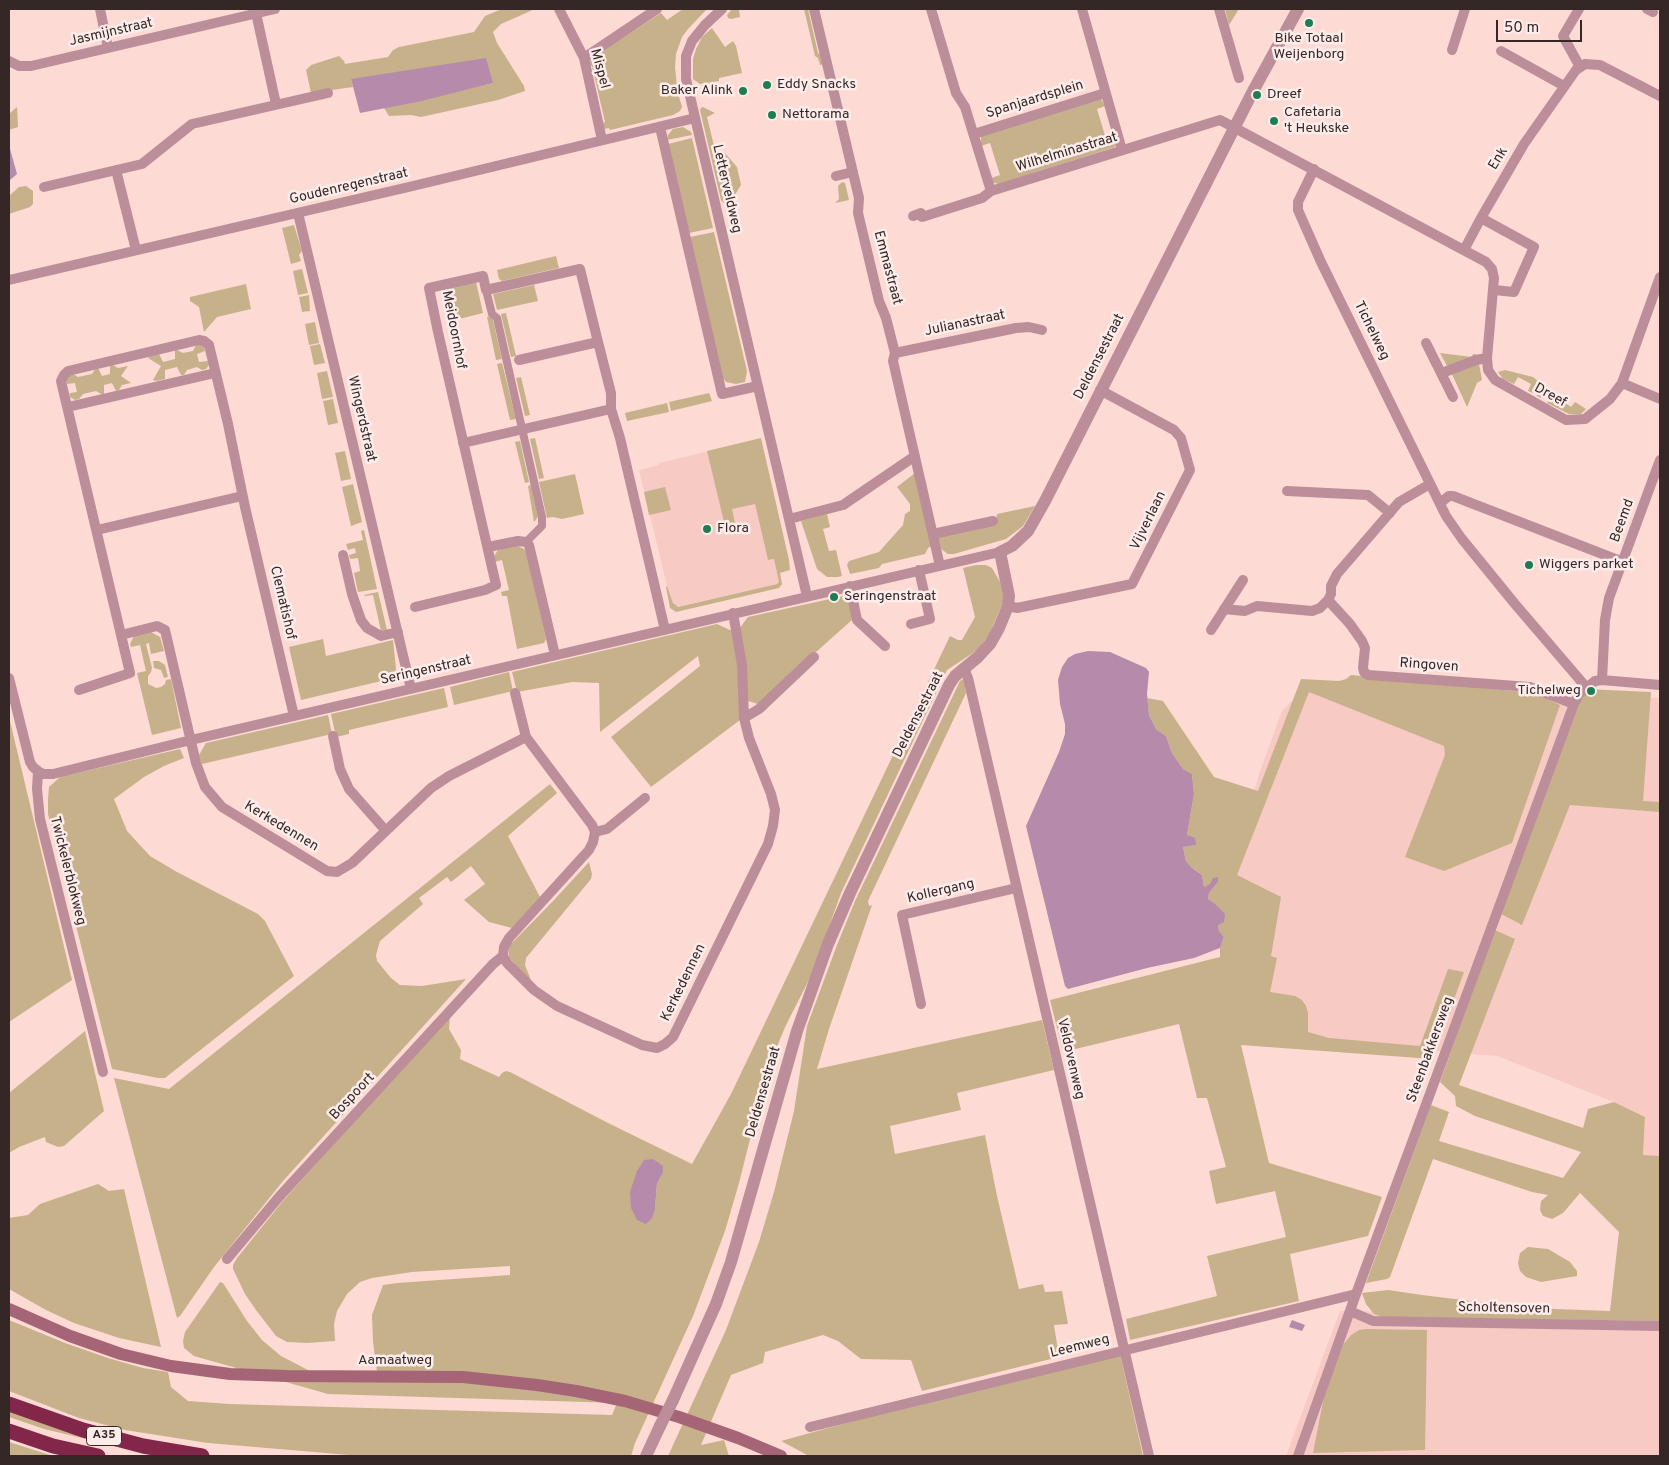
<!DOCTYPE html>
<style>
body{margin:0}
#map{position:relative;width:1669px;height:1465px;overflow:hidden;background:#fedad4;font-family:Overpass,sans-serif}
canvas{display:block}
.frame{position:absolute;inset:0;border:10px solid #352725;pointer-events:none}
.scale{position:absolute;left:1496px;top:20px;width:86px;height:22px;box-sizing:border-box;border:2px solid #352725;border-top:0;padding-left:6px;font-size:15px;line-height:18px;white-space:nowrap;color:#352725;-webkit-text-stroke:4px #fcedeb;paint-order:stroke}
</style>
<div id="map">
<canvas width="1669" height="1465"></canvas>
<div class="frame"></div>
<div class="scale">50 m</div>
</div>
<script>
const ctx = document.querySelector('canvas').getContext('2d');
ctx.lineJoin = 'round';
function paint(path, color) {
  ctx.fillStyle = color;
  ctx.fill(path, 'evenodd');
}
function shape(rows) {
  const path = new Path2D();
  for (const r of rows) {
    path.moveTo(r[0], r[1]);
    for (let i = 2; i < r.length; i += 2) path.lineTo(r[i], r[i + 1]);
  }
  return path;
}
function stroke(path, color, width, dash) {
  ctx.strokeStyle = color;
  ctx.lineWidth = width;
  ctx.lineCap = dash ? 'butt' : 'round';
  ctx.setLineDash(dash || []);
  ctx.stroke(path);
}
function label(font, color, halo, rows, align = 'center') {
  ctx.font = font + ' Overpass,sans-serif';
  ctx.lineWidth = 5;
  ctx.setLineDash([]);
  ctx.textBaseline = 'middle';
  ctx.strokeStyle = halo;
  ctx.fillStyle = color;
  for (const [text, x, y, turn = 0] of rows) {
    ctx.save();
    ctx.translate(x, y);
    ctx.rotate((+turn || 0) * Math.PI / 180);
    ctx.textAlign = isNaN(turn) ? turn : align;
    if (halo) ctx.strokeText(text, 0, 0);
    ctx.fillText(text, 0, 0);
    ctx.restore();
  }
}
paint(shape([
 [747,442,755,504,768,560,774,559,779,582,777,584,677,607,673,603,667,586,639,470,659,465,659,463],
 [1308,684,1591,696,1660,698,1660,1156,1643,1156,1645,1117,1614,1102,1497,1056,1300,1041,1259,1002,1231,876,1259,774,1282,711],
 [1340,1311,1660,1315,1660,1456,1286,1456]
]), '#f7cac4');
paint(shape([
 [502,9,535,9,501,24,493,32,497,43,524,86,525,91,498,100,421,117,411,115,389,116,384,108,493,83,351,79,353,87,311,93,306,70,311,65,339,56,344,61,345,64,388,57,393,50,399,47,474,32,485,16],
 [683,9,707,9,688,29,682,37,676,54,675,67,677,86,674,87,675,93,678,93,682,107,680,111,673,115,610,130,609,128,604,129,603,123,605,122,592,66,589,65,590,59,661,13,667,20],
 [732,9,739,9,740,17,731,19,728,18,727,15],
 [804,9,808,9,818,53,822,56,824,64,820,65,818,58,815,56],
 [1225,9,1239,9,1229,25],
 [712,28,725,47,733,41,736,46,742,73,719,78,719,81,700,84,693,79,693,59,696,49,702,37],
 [1101,99,1105,106,1097,109,1107,142,1116,139,1115,147,998,184,992,182,991,178,1000,175,990,143,981,146,981,137,983,134],
 [17,107,18,127,9,130,9,114],
 [703,107,715,113,707,117,716,154,724,152,737,167,741,185,731,201,724,203,721,200,700,110,701,108],
 [683,127,691,132,692,135,667,140,668,135,673,129],
 [692,138,713,228,689,233,668,144],
 [842,182,845,183,849,200,835,203,839,199,838,186],
 [26,186,33,191,33,204,30,207,9,214,9,196,19,187],
 [294,225,302,251,299,255,301,261,291,264,282,228],
 [714,232,747,371,745,382,736,384,726,382,723,378,690,237],
 [556,256,559,268,502,281,499,279,497,270],
 [302,269,308,293,298,295,293,271],
 [476,282,483,313,455,320,447,289],
 [246,284,251,309,217,317,204,332,199,307,190,301,190,297],
 [534,285,538,301,497,310,493,294],
 [309,295,310,311,302,312,299,297],
 [506,313,516,356,511,357,501,314],
 [492,316,502,359,496,360,487,317],
 [315,322,319,343,309,345,305,324],
 [200,344,204,347,205,351,197,354,199,362,208,361,209,365,206,369,202,370,197,367,187,370,184,375,181,375,177,367,165,370,165,379,156,381,153,380,161,366,148,358,150,356,159,354,163,362,175,359,175,350,177,350,183,353,193,351,196,345],
 [320,344,325,363,314,365,310,346],
 [1440,353,1472,357,1473,354,1479,355,1447,366],
 [502,363,516,419,510,420,497,364],
 [1479,364,1482,380,1477,383,1467,407,1451,372],
 [110,365,113,365,118,368,128,366,121,376,131,383,122,385,119,390,116,391,112,383,104,385,104,394,101,394,96,391,83,394,79,399,75,400,70,397,70,393,77,392,75,383,67,384,66,380,69,375,73,374,78,377,92,374,95,369,98,368,102,376,110,374],
 [1505,370,1533,377,1537,380,1533,393,1528,391,1531,384,1518,377,1514,384,1503,379,1498,372],
 [327,371,333,397,322,399,317,373],
 [521,377,530,415,525,416,516,378],
 [1540,382,1555,396,1571,407,1575,402,1586,409,1581,414,1569,414,1547,403,1551,395,1544,391,1541,398,1537,396],
 [709,393,712,401,671,411,669,402],
 [333,399,338,423,328,425,323,401],
 [667,403,669,412,627,421,625,413],
 [535,438,544,478,539,479,530,439],
 [761,438,789,560,790,570,780,573,782,584,779,588,676,612,670,608,666,587,667,586,673,603,678,607,777,584,779,582,774,559,768,560,755,504,732,509,736,528,726,530,707,451],
 [520,441,529,482,525,483,515,442],
 [345,451,351,479,341,481,335,453],
 [915,473,932,546,928,548,925,554,882,564,879,568,850,574,847,565,849,561,879,552,903,525,905,514,910,511,910,504,897,487],
 [575,474,584,514,562,519,553,517,547,518,539,482],
 [353,484,362,522,351,526,342,487],
 [531,485,538,517,534,522,528,486],
 [665,487,671,510,649,515,644,492],
 [1035,506,1023,526,1006,539,954,554,948,554,941,549,938,536,996,525,997,514],
 [827,514,830,527,823,529,829,551,836,550,842,576,838,577,827,577,817,569,801,521],
 [364,530,377,589,358,592,354,573,360,571,358,558,350,559,349,555,356,553,355,548,348,550,346,544,363,540,361,531],
 [516,545,524,549,526,552,546,639,544,643,517,649,507,596,502,596,501,592,509,590,502,560,495,562,494,556,498,550],
 [976,565,986,565,992,568,1000,582,1004,600,990,633,979,649,947,670,841,893,813,972,786,1025,768,1068,739,1183,725,1231,710,1271,693,1316,635,1443,631,1456,361,1456,208,1443,125,1430,79,1418,9,1391,9,1320,65,1343,108,1358,143,1368,168,1372,171,1387,188,1401,229,1404,612,1415,617,1403,328,1394,194,1356,184,1348,183,1341,185,1332,220,1282,223,1283,247,1321,262,1340,281,1356,327,1380,377,1372,373,1342,372,1315,383,1285,397,1283,510,1275,510,1266,412,1272,372,1278,360,1282,347,1294,337,1311,334,1324,335,1341,307,1343,287,1342,276,1336,256,1310,245,1294,233,1269,233,1265,237,1258,282,1202,450,1015,449,1029,461,1050,460,1059,499,1077,502,1073,506,1071,510,1072,610,1124,692,1164,731,1094,950,636,958,640,962,640,975,617,963,568],
 [653,1159,663,1173,657,1183,655,1209],
 [378,592,387,630,381,631,373,595,365,596,364,595],
 [848,595,853,619,758,704,748,701,739,629,748,617],
 [717,624,732,631,737,660,740,720,651,787,611,737,700,666,698,656,600,732,599,683,572,682,517,692,512,672],
 [151,632,160,637,164,651,151,654,149,643,146,644,152,668,151,672,148,676,148,684,156,688,161,687,165,684,166,680,171,679,181,728,152,735,137,673,146,671,140,645,131,647,130,644,134,636],
 [323,639,326,656,393,640,396,669,394,678,301,700,289,647],
 [153,661,159,661,165,665,168,677,164,678,161,670,154,668],
 [509,672,513,691,454,705,450,687],
 [1351,675,1535,693,1560,705,1512,843,1444,871,1405,857,1445,755,1444,746,1309,692,1237,875,1281,897,1271,956,1277,958,1270,992,1295,996,1302,1000,1306,1006,1308,1013,1308,1032,1329,1038,1420,1046,1448,969,1464,972,1432,1059,1241,1045,1269,1163,1382,1197,1368,1236,1290,1254,1299,1301,1130,1340,1126,1319,1217,1296,1207,1256,1286,1237,1275,1191,1216,1204,1209,1171,1226,1167,1207,1098,1197,1098,1179,1024,1063,1052,1050,1000,1220,957,1220,948,1224,937,1219,931,1213,902,1208,899,1209,893,1218,882,1204,887,1202,875,1192,868,1186,861,1183,847,1195,845,1187,835,1194,794,1192,774,1183,769,1172,753,1166,736,1156,729,1149,715,1147,698,1163,701,1214,777,1258,791,1301,679,1339,681,1346,679],
 [964,678,966,693,868,901,869,906,872,905,829,1029,817,1069,1042,1020,1054,1070,957,1093,961,1110,890,1126,895,1154,985,1135,997,1196,1019,1289,1043,1284,1045,1292,1062,1291,1068,1324,1054,1325,1059,1357,922,1391,911,1360,861,1359,838,1341,823,1335,765,1352,763,1363,731,1375,701,1445,724,1440,729,1456,668,1456,726,1330,759,1242,774,1192,794,1111,807,1026,837,945,855,901,960,681],
 [444,688,448,707,349,730,349,734,336,737,331,714],
 [1585,689,1651,692,1643,801,1660,802,1660,812,1570,805,1522,925,1501,914],
 [328,715,332,734,202,764,201,763,199,755,206,743],
 [9,717,72,980,9,1022],
 [180,749,184,758,164,766,144,777,114,799,127,831,150,856,177,872,258,914,265,921,294,976,165,1078,158,1078,112,1069,48,814,48,799,49,787,60,777],
 [550,784,557,793,508,836,540,897,512,928,489,922,464,900,485,884,471,866,451,882,447,877,419,898,423,904,380,941,376,955,377,961,391,978,400,985,422,986,466,979,283,1181,214,1267,180,1316,177,1318,114,1078,169,1089],
 [589,862,592,874,591,879,526,958,525,965,531,980,521,972,509,957,509,946,555,899],
 [1495,930,1515,939,1459,1085,1583,1128,1588,1109,1614,1102,1645,1117,1643,1155,1660,1156,1660,1321,1383,1317,1374,1314,1366,1304,1362,1293,1388,1290,1422,1295,1528,1308,1610,1311,1619,1232,1580,1193,1563,1213,1552,1219,1543,1216,1540,1210,1541,1201,1548,1195,1532,1192,1433,1159,1390,1277,1387,1279,1366,1283,1431,1105,1449,1112,1439,1141,1563,1178,1581,1152,1475,1116,1456,1106,1455,1096,1440,1082],
 [85,1031,104,1111,64,1146,58,1147,46,1142,45,1137,19,1147,9,1153,9,1093],
 [98,1184,109,1191,124,1189,161,1347,119,1338,74,1323,46,1310,9,1289,9,1218,28,1215,40,1204],
 [1528,1247,1548,1249,1570,1262,1577,1271,1577,1276,1541,1282,1526,1277,1520,1271,1518,1263,1520,1253],
 [1366,1329,1427,1330,1425,1450,1313,1453,1324,1396,1343,1345,1351,1335,1359,1330],
 [1120,1354,1143,1456,809,1456,781,1441,897,1409],
 [9,1407,116,1446,44,1429,9,1417],
 [9,1442,50,1455,54,1456,9,1456]
]), '#c7b18b');
paint(shape([
 [486,58,493,83,417,102,360,113,351,79],
 [9,145,17,174,9,181],
 [1088,651,1110,652,1146,668,1149,672,1147,694,1149,715,1156,729,1166,736,1172,753,1183,769,1192,774,1194,794,1187,835,1195,838,1196,845,1183,847,1186,861,1192,868,1202,875,1204,887,1210,884,1213,878,1218,877,1218,882,1209,893,1208,899,1213,902,1225,914,1224,922,1218,925,1219,931,1224,937,1220,948,1194,958,1147,968,1068,989,1065,986,1026,826,1059,752,1065,734,1065,724,1060,704,1058,680,1062,667,1068,658,1075,654],
 [653,1159,663,1166,663,1173,657,1183,655,1209,652,1218,646,1224,637,1220,631,1208,630,1192,637,1171,644,1160],
 [1292,1320,1305,1325,1302,1331,1289,1327]
]), '#b58aab');
stroke(shape([
 [486,290,492,314,497,318,542,517,542,526,526,542]
]), '#bc8e9a', 8);
stroke(shape([
 [100,9,108,48],
 [559,9,584,58,602,140],
 [722,9,705,25,692,41,686,56,686,79,807,596],
 [814,9,859,198,858,213,879,301,886,318,895,353,893,361,940,566],
 [931,9,956,93,965,107,991,191],
 [1082,9,1122,150],
 [1219,9,1239,78],
 [1579,9,1563,36,1580,67],
 [1647,9,1653,12],
 [256,13,276,104],
 [1452,50,1465,9],
 [1501,51,1564,86],
 [584,58,657,9],
 [9,61,19,66,31,66,275,9],
 [660,127,722,394,758,386],
 [974,134,1105,93],
 [1314,169,1298,202,1298,210,1321,262,1446,516,1462,539,1515,604,1586,687],
 [116,170,136,250],
 [836,176,853,172],
 [44,187,142,164,192,124,328,93],
 [298,213,411,689],
 [913,216,921,213,922,217,982,198,991,191,1220,120,1486,262,1492,269,1494,278,1487,358,1488,370,1495,380,1566,420,1585,419,1610,399,1622,383,1660,399],
 [1481,218,1534,247,1514,292,1494,290],
 [1464,250,1481,218,1524,144,1576,70,1585,64,1600,65,1660,96],
 [9,280,413,186,695,118],
 [598,342,611,393,611,409,620,438,665,630],
 [1426,343,1453,397],
 [895,353,1016,328,1029,327,1042,330],
 [1442,373,1476,360,1487,358],
 [1622,383,1660,277],
 [68,407,215,373],
 [463,443,611,409],
 [1287,491,1368,495,1390,513],
 [1440,503,1449,496,1453,496,1623,562],
 [789,519,843,505,915,456],
 [97,530,242,496],
 [933,534,993,521],
 [488,547,518,541,526,542,529,545,555,655],
 [343,555,352,594,361,620,367,628,381,636,398,632],
 [850,586,857,620,885,646],
 [1328,600,1350,624,1362,641,1365,648,1363,668,1364,672,1368,675,1530,687,1574,704],
 [1008,606,1017,608,1132,584,1190,470,1181,438,1174,430,1100,390],
 [415,607,485,590,496,585,438,332,429,288,483,276,486,290,580,269,598,342,519,360],
 [1224,609,1245,611,1257,606,1312,611,1320,608,1328,600,1331,594,1331,586,1337,574,1399,502,1430,484],
 [911,624,930,619,919,570],
 [1211,630,1243,580],
 [121,635,157,626,165,630,196,763,205,787,222,807,327,871,337,872,352,863,431,788,449,776,526,737],
 [964,668,968,678,1149,1456],
 [9,678,30,762,33,767,38,771,43,774,53,774,191,740,1000,552],
 [1602,680,1605,620,1609,598,1660,460],
 [79,690,130,673,61,381,64,375,68,371,199,340,204,341,209,345,228,424,245,507,294,716],
 [515,693,526,737,592,825,595,832,593,842,589,850,509,938,504,947,503,956,507,963,534,990,557,1006,642,1045,657,1048,665,1044,673,1037,768,844,773,826,775,810,771,794,749,738,744,718,742,665,733,613],
 [744,718,759,709,814,657],
 [333,736,340,769,349,789,386,831],
 [38,771,37,789,40,819,103,1072],
 [595,832,607,829,645,798],
 [921,1004,902,915,1016,888],
 [227,1259,279,1197,493,964,503,956],
 [1350,1311,1373,1321,1660,1326],
 [810,1427,1356,1294],
 [1298,1456,1356,1294,1574,704,1579,694,1595,681,1602,680,1660,685]
]), '#bc8e9a', 10);
stroke(shape([
 [673,1400,716,1304,731,1262,797,1031,828,944,850,893,949,685,955,676,978,657,990,644,999,628,1008,606,1009,596,1000,552,1012,546,1028,531,1045,501,1252,93,1298,9],
 [646,1456,660,1426]
]), '#bc8e9a', 12);
stroke(shape([
 [9,1309,70,1336,121,1354,171,1366,230,1374,287,1376,463,1377,537,1385,576,1391,625,1401,679,1417,738,1438,781,1456]
]), '#a66477', 12);
stroke(shape([
 [9,1404,83,1430,143,1446,202,1456],
 [9,1431,53,1446,98,1456]
]), '#83274a', 15);
stroke(shape([
 [660,1426,673,1400]
]), '#bc8e9a', 12);
for (const [x, y, r, color] of [
 [1309,23,5,"#1f7d54"],
 [767,85,5,"#1f7d54"],
 [743,91,5,"#1f7d54"],
 [1257,95,5,"#1f7d54"],
 [772,115,5,"#1f7d54"],
 [1274,121,5,"#1f7d54"],
 [707,529,5,"#1f7d54"],
 [1529,565,5,"#1f7d54"],
 [834,597,5,"#1f7d54"],
 [1591,691,5,"#1f7d54"]
]) {
  const dot = new Path2D();
  dot.arc(x, y, r, 0, 2 * Math.PI);
  ctx.fillStyle = color;
  ctx.fill(dot);
  stroke(dot, '#fcedeb', 2);
}
for (const [x, y, w] of [
 [104,1436,35]
]) {
  const box = new Path2D();
  box.roundRect(x - w / 2, y - 9.5, w, 19, 4);
  ctx.fillStyle = '#fcedeb';
  ctx.fill(box);
  stroke(box, '#352725', 1);
}
label('bold 12px', '#352725', null, [
 ["A35",104,1436]
]);
label('14px', '#352725', '#fcedeb', [
 ["Jasmijnstraat",111,33,-13],
 ["Mispel",599,69,75],
 ["Spanjaardsplein",1035,100,-17],
 ["Wilhelminastraat",1067,153,-17],
 ["Enk",1499,159,-59],
 ["Goudenregenstraat",349,187,-13],
 ["Letterveldweg",726,189,77],
 ["Emmastraat",887,268,75],
 ["Julianastraat",965,324,-12],
 ["Meidoornhof",453,330,79],
 ["Tichelweg",1371,331,64],
 ["Deldensestraat",1100,357,-63],
 ["Dreef",1550,396,29],
 ["Wingerdstraat",361,419,77],
 ["Vijverlaan",1149,521,-64],
 ["Beemd",1623,521,-70],
 ["Clematishof",282,603,77],
 ["Ringoven",1429,666,4],
 ["Seringenstraat",426,671,-13],
 ["Deldensestraat",919,715,-63],
 ["Kerkedennen",281,827,31],
 ["Twickelerblokweg",67,871,76],
 ["Kollergang",941,892,-13],
 ["Kerkedennen",684,983,-64],
 ["Steenbakkersweg",1431,1050,-70],
 ["Veldovenweg",1070,1059,77],
 ["Deldensestraat",764,1092,-74],
 ["Bospoort",353,1097,-47],
 ["Scholtensoven",1504,1309,1],
 ["Leemweg",1080,1347,-14],
 ["Aamaatweg",395,1361]
]);
label('14px', '#352725', '#fcedeb', [
 ["Bike Totaal",1309,39,"center"],
 ["Weijenborg",1309,55,"center"],
 ["Eddy Snacks",777,85],
 ["Baker Alink",733,91,"right"],
 ["Dreef",1267,95],
 ["Cafetaria",1284,113],
 ["'t Heukske",1284,129],
 ["Nettorama",782,115],
 ["Flora",717,529],
 ["Wiggers parket",1539,565],
 ["Seringenstraat",844,597],
 ["Tichelweg",1581,691,"right"]
], 'left');
</script>
